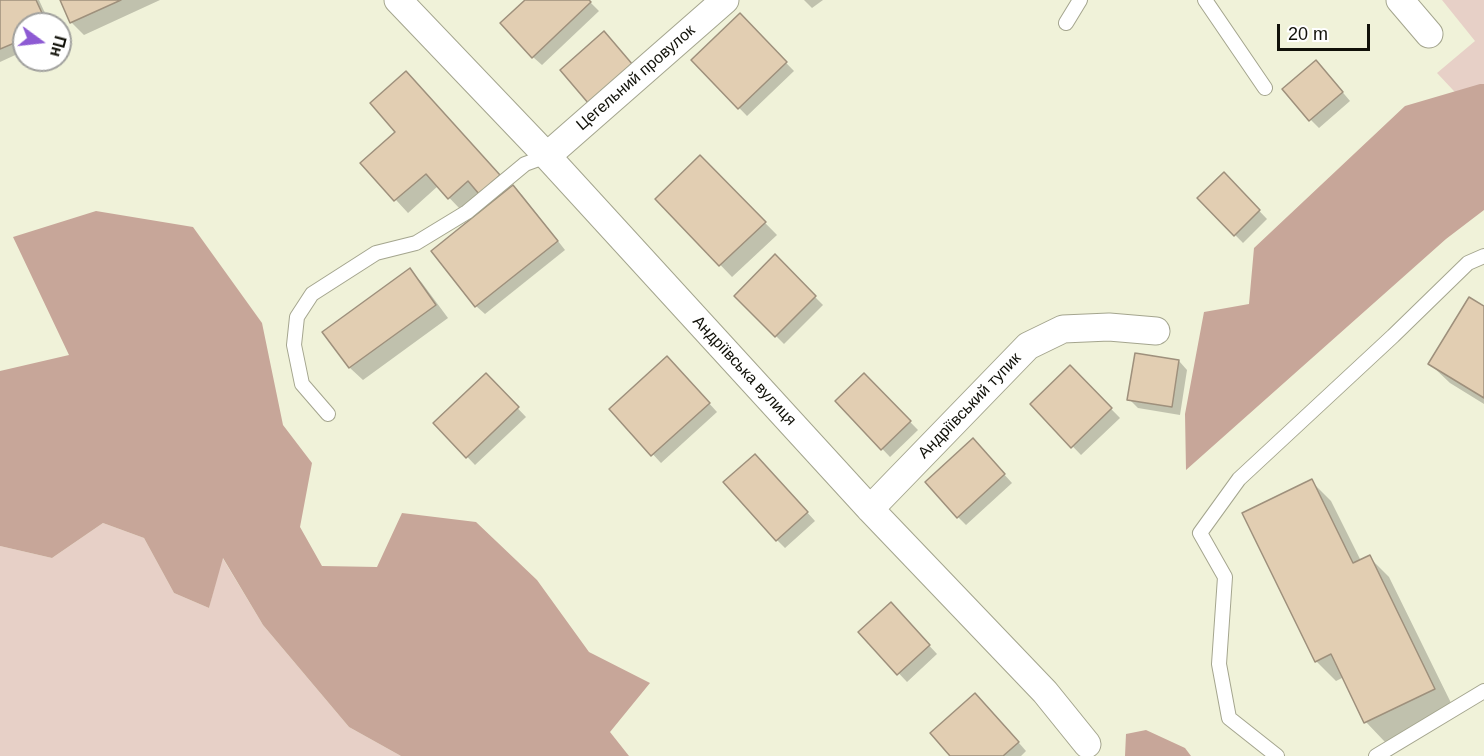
<!DOCTYPE html>
<meta charset="utf-8">
<style>
body{margin:0}
#map{position:relative;width:1484px;height:756px;overflow:hidden;background:#f0f2d9;font-family:Helvetica,sans-serif}
canvas{display:block}
.north{position:absolute;left:12px;top:12px;width:60px;height:60px;box-sizing:border-box;background:#fff;border:2px solid #a0a09d;border-radius:50%;rotate:105deg;font-size:16px;font-weight:700;line-height:24px;text-align:center;color:#111109}
.north::after{content:'';display:block;margin:auto;width:21px;height:27px;background:#8d5ad3;clip-path:polygon(50% 0,100% 100%,50% 72%,0 100%)}
.scale{position:absolute;left:1277px;top:24px;width:93px;height:27px;box-sizing:border-box;border:3px solid #111109;border-top:0;padding-left:8px;font-size:18px;line-height:21px;white-space:nowrap;color:#111109;-webkit-text-stroke:4px #fff;paint-order:stroke}
</style>
<div id="map">
<canvas width="1484" height="756"></canvas>
<div class="north">Пн</div>
<div class="scale">20 m</div>
</div>
<script>
const ctx = document.querySelector('canvas').getContext('2d');
ctx.lineJoin = 'round';
function paint(path, color) {
  ctx.fillStyle = color;
  ctx.fill(path, 'evenodd');
}
function shape(rows) {
  const path = new Path2D();
  for (const r of rows) {
    path.moveTo(r[0], r[1]);
    for (let i = 2; i < r.length; i += 2) path.lineTo(r[i], r[i + 1]);
  }
  return path;
}
function stroke(path, color, width, dash) {
  ctx.strokeStyle = color;
  ctx.lineWidth = width;
  ctx.lineCap = dash ? 'butt' : 'round';
  ctx.setLineDash(dash || []);
  ctx.stroke(path);
}
function label(font, color, halo, rows, align = 'center') {
  ctx.font = font + ' Helvetica,sans-serif';
  ctx.lineWidth = 5;
  ctx.setLineDash([]);
  ctx.textBaseline = 'middle';
  ctx.strokeStyle = halo;
  ctx.fillStyle = color;
  for (const [text, x, y, turn = 0] of rows) {
    ctx.save();
    ctx.translate(x, y);
    ctx.rotate((+turn || 0) * Math.PI / 180);
    ctx.textAlign = isNaN(turn) ? turn : align;
    if (halo) ctx.strokeText(text, 0, 0);
    ctx.fillText(text, 0, 0);
    ctx.restore();
  }
}
paint(shape([
 [1442,0,1484,0,1484,123,1437,73,1475,41],
 [103,523,144,538,174,593,209,608,222,557,263,625,349,727,401,756,0,756,0,546,52,558]
]), '#e7d0c7');
paint(shape([
 [1480,84,1484,84,1484,210,1446,239,1186,470,1185,414,1204,312,1249,304,1254,248,1405,106],
 [96,211,193,227,262,323,283,425,312,463,300,527,322,566,377,567,402,513,476,522,537,580,589,652,650,683,610,732,629,756,401,756,349,727,263,625,223,558,209,608,174,593,144,538,103,523,52,558,0,546,0,371,69,355,13,237],
 [1146,730,1185,748,1191,756,1125,756,1126,734]
]), '#c7a699');
paint(shape([
 [0,0,39,0,50,24,24,24,24,51,0,62],
 [61,0,160,0,84,35,72,23],
 [527,0,588,0,599,11,542,65,533,57],
 [804,0,823,0,812,8],
 [740,16,794,71,747,116,693,60],
 [1324,70,1350,101,1319,128,1310,119],
 [418,85,511,189,513,187,522,195,565,250,485,314,476,306,433,251,491,204,480,193,461,210,438,186,408,213,362,163,397,132],
 [700,157,777,235,732,277,657,199],
 [1224,174,1267,219,1243,243,1199,198],
 [775,257,823,305,784,344,736,296],
 [410,270,422,283,448,318,363,380,350,368,325,332],
 [1484,308,1484,404,1450,383,1430,364],
 [1179,361,1187,370,1180,415,1138,408,1129,399],
 [676,367,717,412,661,463,611,409],
 [1070,367,1120,418,1081,455,1032,404],
 [486,375,526,417,475,465,435,423],
 [864,375,918,430,890,457,837,401],
 [981,449,1012,483,966,525,958,517],
 [763,464,815,521,785,548,777,540],
 [1311,481,1331,501,1361,561,1369,557,1389,577,1454,709,1385,742,1366,722,1344,677,1336,681,1316,661,1244,514],
 [899,613,937,654,907,682,860,632],
 [984,703,1026,751,1021,756,952,756]
]), '#0003');
const building = shape([
 [0,0,36,0,47,24,24,24,24,39,0,49,0,0],
 [60,0,121,0,70,23,60,0],
 [525,0,589,0,591,2,532,58,500,23,525,0],
 [740,13,787,62,738,109,691,60,740,13],
 [604,31,633,65,589,104,560,70,604,31],
 [1316,60,1343,92,1309,121,1282,89,1316,60],
 [406,71,500,175,479,194,468,181,448,199,426,174,394,201,360,163,395,132,370,103,406,71],
 [700,155,766,222,719,266,655,199,700,155],
 [1224,172,1260,210,1234,236,1197,198,1224,172],
 [513,185,558,241,475,307,431,251,513,185],
 [775,254,816,296,775,337,734,296,775,254],
 [410,268,436,305,349,368,322,332,410,268],
 [1469,297,1484,306,1484,398,1428,364,1469,297],
 [1135,353,1179,360,1172,407,1127,400,1135,353],
 [667,356,710,403,651,456,609,409,667,356],
 [1070,365,1112,408,1071,448,1030,404,1070,365],
 [486,373,519,407,466,458,433,423,486,373],
 [864,373,911,421,881,450,835,401,864,373],
 [973,438,1005,474,957,518,925,482,973,438],
 [755,454,808,512,776,541,723,482,755,454],
 [1312,479,1353,563,1370,555,1435,689,1364,723,1331,654,1315,662,1242,513,1312,479],
 [891,602,930,645,897,675,858,632,891,602],
 [975,693,1019,742,1003,756,950,756,930,733,975,693]
]);
paint(building, '#e2ceb2');
stroke(building, '#9e907c', 1.5);
const lane = shape([
 [1205,0,1265,88],
 [1066,23,1080,0],
 [328,414,302,384,294,345,297,317,312,294,376,253,416,243,467,212,525,164,547,156],
 [1277,756,1229,718,1219,664,1225,577,1200,533,1239,479,1393,336,1468,263,1484,256],
 [1376,756,1484,691]
]);
const street = shape([
 [398,0,547,156,870,509,1045,692,1087,744],
 [1400,0,1429,34],
 [547,156,725,0],
 [870,509,1028,346,1063,329,1109,327,1156,331]
]);
stroke(lane, '#a4a58e', 16);
stroke(street, '#a4a58e', 29);
stroke(lane, '#fff', 14);
stroke(street, '#fff', 27);
label('16px', '#111109', '#fff', [
 ["Цегельний провулок",636,78,-41],
 ["Андріївська вулиця",744,371,47],
 ["Андріївський тупик",970,406,-46]
]);
</script>
